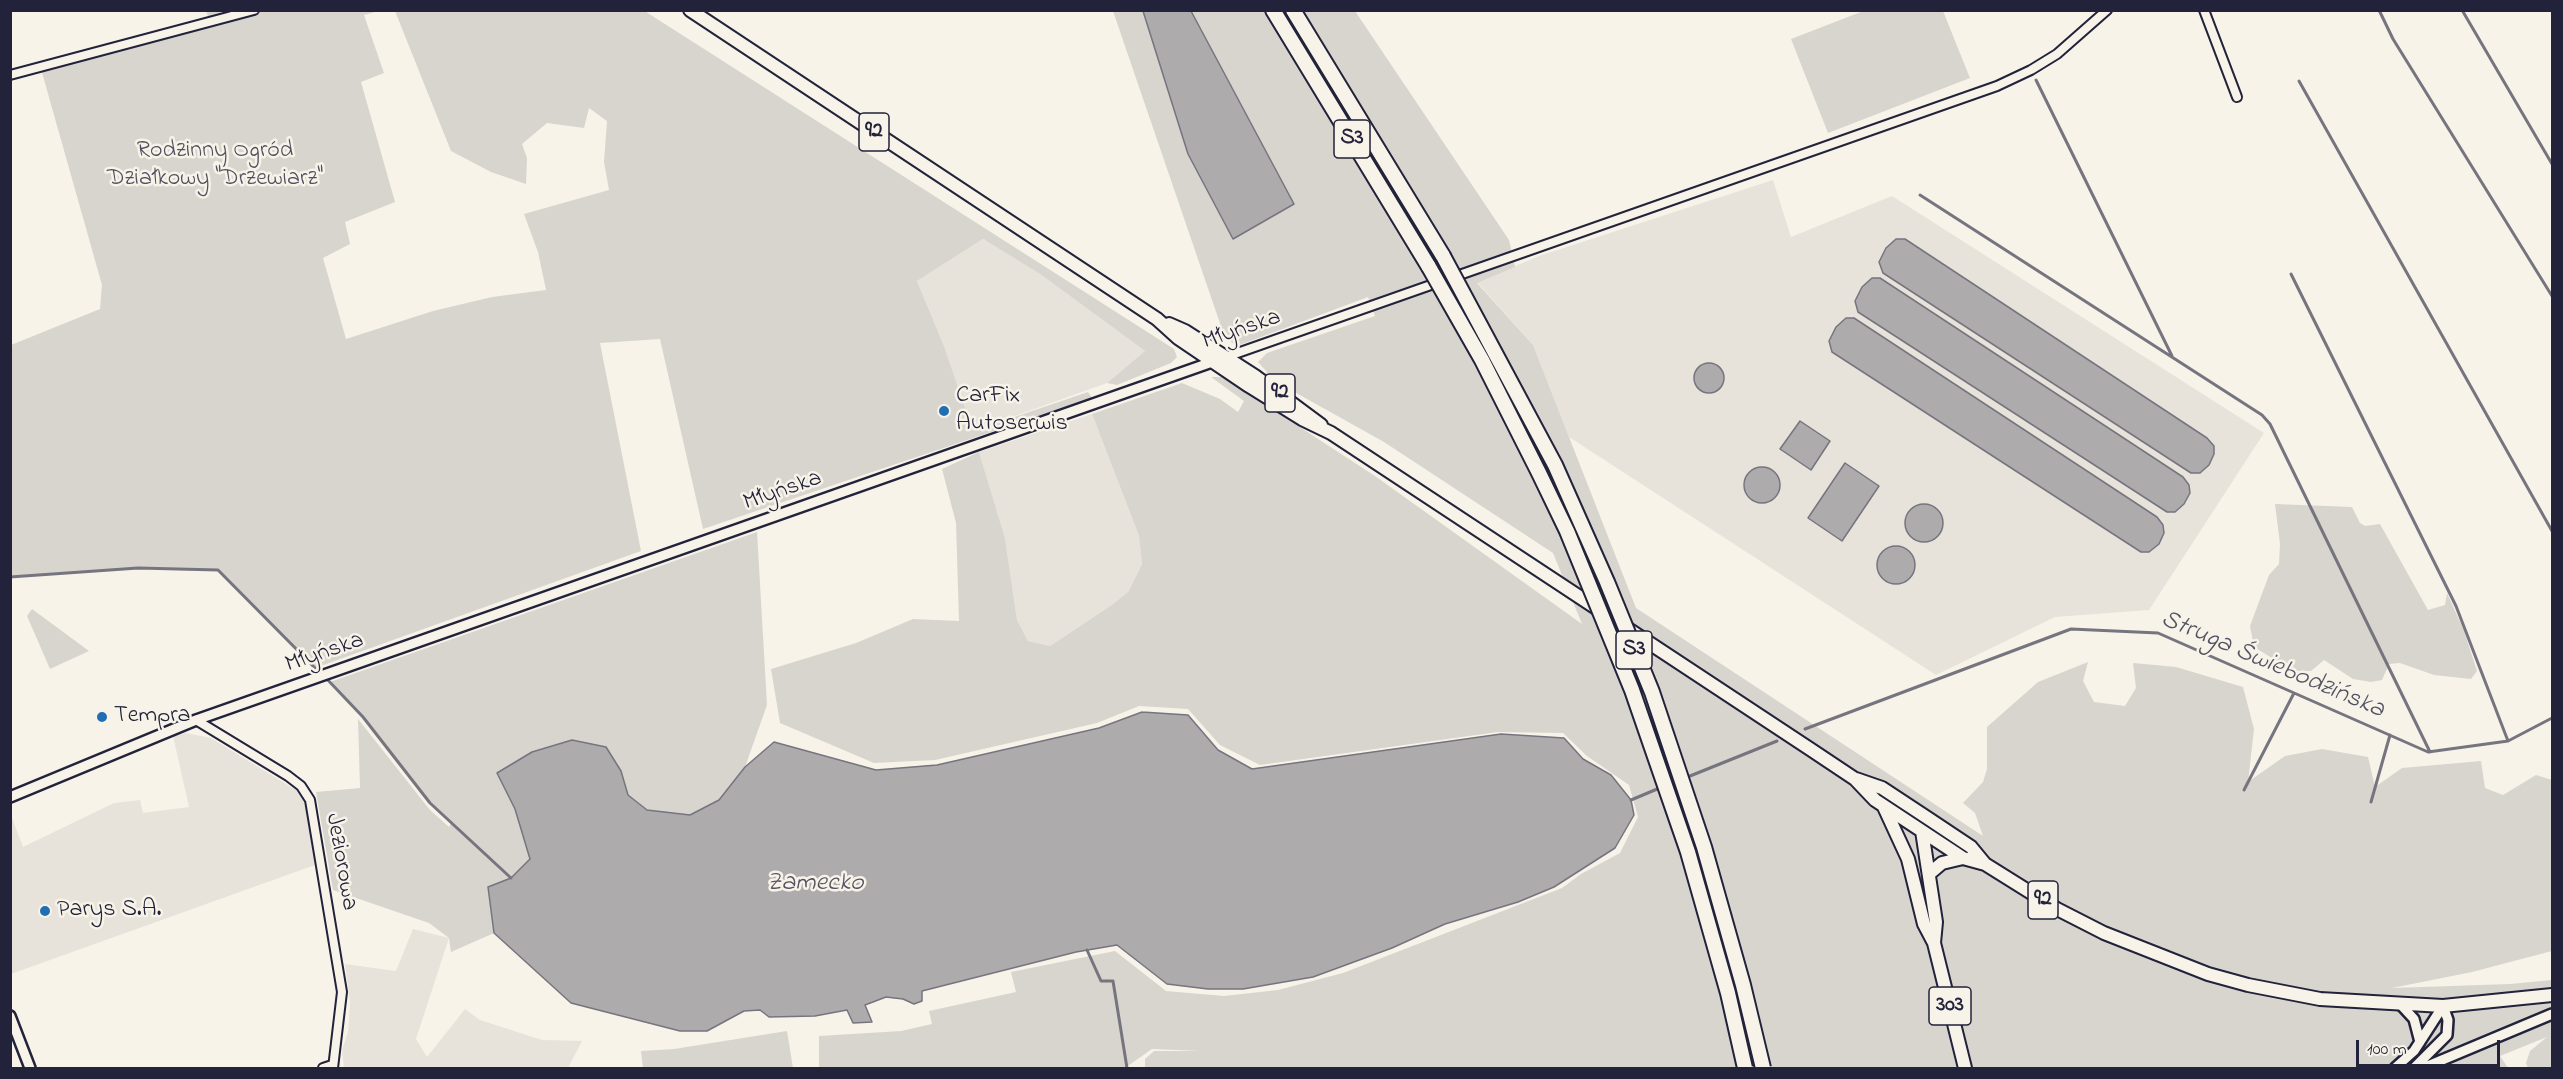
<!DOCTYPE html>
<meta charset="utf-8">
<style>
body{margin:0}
#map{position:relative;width:2563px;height:1079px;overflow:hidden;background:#f7f3e8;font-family:"Indie Flower",sans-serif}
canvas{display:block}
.frame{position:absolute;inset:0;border:12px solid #22223b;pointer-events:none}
.scale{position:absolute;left:2356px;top:1040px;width:144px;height:27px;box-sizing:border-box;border:3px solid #22223b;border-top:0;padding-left:8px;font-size:18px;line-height:21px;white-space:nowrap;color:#22223b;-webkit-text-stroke:4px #f7f3e8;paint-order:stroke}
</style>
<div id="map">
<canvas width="2563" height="1079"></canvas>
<div class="frame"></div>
<div class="scale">100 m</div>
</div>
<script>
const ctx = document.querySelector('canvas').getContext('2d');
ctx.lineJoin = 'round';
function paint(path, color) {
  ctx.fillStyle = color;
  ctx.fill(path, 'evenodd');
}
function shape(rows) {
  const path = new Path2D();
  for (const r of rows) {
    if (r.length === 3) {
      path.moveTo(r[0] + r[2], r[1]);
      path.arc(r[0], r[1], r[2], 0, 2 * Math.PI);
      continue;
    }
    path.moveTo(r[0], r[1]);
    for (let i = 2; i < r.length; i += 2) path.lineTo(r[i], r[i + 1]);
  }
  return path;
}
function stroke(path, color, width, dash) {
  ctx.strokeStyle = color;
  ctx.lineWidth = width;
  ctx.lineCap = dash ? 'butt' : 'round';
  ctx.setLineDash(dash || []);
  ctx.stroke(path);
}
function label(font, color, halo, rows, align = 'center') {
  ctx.font = font + ' "Indie Flower",sans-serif';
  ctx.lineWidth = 5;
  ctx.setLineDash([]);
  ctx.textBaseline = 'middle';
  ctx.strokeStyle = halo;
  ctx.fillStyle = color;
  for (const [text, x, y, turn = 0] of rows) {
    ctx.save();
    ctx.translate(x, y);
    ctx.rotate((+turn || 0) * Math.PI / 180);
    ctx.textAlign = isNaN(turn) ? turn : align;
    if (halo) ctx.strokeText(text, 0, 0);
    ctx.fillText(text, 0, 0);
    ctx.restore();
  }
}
paint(shape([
 [1773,180,1791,237,1892,196,2264,433,2149,610,2055,617,1936,675,1569,437,1533,345,1477,282,1539,256],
 [983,239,1040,274,1145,351,1107,383,973,431,944,346,917,281],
 [1092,414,1139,536,1142,564,1128,592,1113,604,1050,646,1028,641,1017,620,1005,538,979,452],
 [186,733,211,738,296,790,305,803,315,865,11,974,11,815,23,847,114,803,140,800,143,813,189,807,173,736],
 [413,929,449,938,416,1039,427,1057,465,1009,480,1020,542,1040,582,1041,568,1068,344,1068,342,1050,348,1032,350,1003,345,964,396,971]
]), '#e7e3db');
paint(shape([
 [643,10,1174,349,1177,357,1171,363,1117,385,1107,383,1145,351,1040,274,983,239,917,281,944,346,973,431,1088,392,1092,398,703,529,660,339,600,343,641,551,315,668,218,570,138,568,11,577,11,345,100,309,102,285,41,69,209,19,206,11,379,11,364,15,384,73,361,82,395,202,345,222,350,244,323,258,346,339,433,311,492,297,546,290,538,252,524,214,609,190,604,162,607,121,589,108,584,128,547,123,522,144,527,158,526,184,491,172,451,151,395,11],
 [1866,10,1943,11,1970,78,1828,133,1791,39],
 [1113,11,1355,11,1509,240,1515,267,1477,283,1533,345,1636,608,1983,836,1975,813,1963,803,1983,782,1987,769,1987,727,2038,682,2088,662,2083,681,2094,702,2125,706,2136,688,2133,663,2176,667,2243,687,2254,729,2248,782,2285,756,2322,749,2368,757,2375,787,2402,768,2481,761,2485,788,2503,795,2536,775,2552,780,2552,951,2472,972,2392,988,2510,984,2552,980,2552,1068,2528,1068,2526,1063,2530,1051,2547,1037,2500,1056,2508,1068,1145,1068,1145,1059,1154,1051,1201,1051,1152,1049,1125,1068,819,1068,819,1036,901,1031,932,1024,929,1011,1016,992,1011,972,1115,951,1166,991,1224,996,1278,990,1343,973,1562,888,1581,874,1620,853,1638,817,1629,785,1587,756,1563,733,1498,732,1260,765,1220,745,1188,709,1139,706,1097,723,935,760,874,763,780,723,771,669,856,643,913,619,959,621,956,523,942,469,979,452,1005,538,1017,620,1028,641,1050,646,1113,604,1128,592,1142,564,1139,536,1092,414,1182,383,1220,399,1238,412,1244,401,1211,377,1223,377,1375,476,1582,624,1553,553,1384,442,1264,375,1267,372,1258,362,1267,353,1375,316,1368,297,1237,346,1225,338],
 [2275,504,2352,507,2360,523,2365,526,2380,524,2428,610,2445,605,2447,593,2464,631,2477,671,2471,679,2434,675,2400,663,2389,664,2382,680,2371,682,2353,679,2324,660,2311,671,2293,671,2254,647,2250,626,2269,575,2279,564,2280,544],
 [757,532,767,705,745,767,719,800,690,815,647,810,628,795,621,771,515,809,530,859,511,878,488,887,494,933,451,952,449,938,429,923,333,890,316,792,360,788,358,719,430,810,449,827,451,823,430,803,363,717,330,682],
 [32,609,89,651,50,669,27,616],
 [787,1031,793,1068,643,1068,641,1051,674,1049]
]), '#d8d5cf');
const water = shape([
 [1143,11,1191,11,1294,204,1233,239,1188,154,1143,11],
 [1896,239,1905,239,2207,438,2214,446,2214,454,2209,465,2200,473,2191,473,1883,273,1879,262,1886,248,1896,239],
 [1872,278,1880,278,2183,477,2189,485,2190,493,2184,504,2175,512,2167,512,1858,312,1855,301,1862,287,1872,278],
 [1846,318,1854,318,2157,517,2163,525,2164,533,2159,544,2149,552,2141,552,1832,352,1829,341,1836,327,1846,318],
 [1709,378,15],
 [1800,421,1830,441,1811,470,1780,449,1800,421],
 [1845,463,1879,486,1842,541,1808,518,1845,463],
 [1762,485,18],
 [1924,523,19],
 [1896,565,19],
 [1142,712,1188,715,1218,750,1252,769,1501,734,1564,738,1583,759,1611,775,1631,800,1634,815,1615,848,1554,887,1518,902,1445,924,1392,948,1313,977,1243,989,1208,989,1167,984,1117,945,1076,952,922,991,922,1001,914,1004,903,999,886,997,865,1005,872,1022,853,1023,847,1010,815,1016,769,1017,760,1010,744,1011,707,1031,680,1031,571,1003,494,933,488,887,511,878,530,859,515,809,497,773,532,752,572,740,606,747,621,771,628,795,647,810,690,815,719,800,745,767,774,742,876,770,937,765,1099,728,1142,712]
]);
paint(water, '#aeabad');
stroke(water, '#76747f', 1.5);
stroke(shape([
 [2379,10,2393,39,2552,296],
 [2462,10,2552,164],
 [2036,80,2172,356],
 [2299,81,2552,531],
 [1920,195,2262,415,2270,424,2430,752],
 [2291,274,2456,606,2508,741],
 [10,577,138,568,218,570,315,668],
 [325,677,363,717,430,803,511,878],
 [1805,729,2071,629,2158,633,2428,752,2508,741,2552,718],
 [1685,778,1777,741],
 [2244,790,2294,693],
 [1631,800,1662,787],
 [2371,802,2390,735],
 [1087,950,1101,981,1113,981,1127,1068]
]), '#76747f', 3);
const minor = shape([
 [2204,10,2237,97],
 [10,75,254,10],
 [1226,357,1997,86,2031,70,2057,54,2107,10],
 [196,720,288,776,301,786,310,800,342,992,333,1068],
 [323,1068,332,1065]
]);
const tertiary = shape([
 [10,797,196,720,1215,361],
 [2402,1006,2414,1019,2420,1042],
 [10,1016,30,1068],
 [2415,1067,2423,1068,2552,1014],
 [2395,1068,2414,1051,2443,1006],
 [2414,1068,2447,1035,2448,1020,2443,1006]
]);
const primary = shape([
 [690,10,1157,319,1178,338,1249,386,1302,419,1331,433,1810,749,1855,779,1875,800,1922,831,1963,858,1985,864,2057,909,2104,933,2208,974,2248,985,2320,999,2443,1006,2552,995],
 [1169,324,1185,331,1255,376,1321,425],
 [1856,779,1882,788,1929,819,1971,847,1985,864],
 [1884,807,1908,859,1924,924,1934,943,1965,1068],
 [1922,831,1936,922,1934,943],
 [1929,874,1942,863,1963,858]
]);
const motorway = shape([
 [1273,10,1429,267],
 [1293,10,1443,256]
]);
stroke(minor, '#22223b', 12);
stroke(tertiary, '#22223b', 14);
stroke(primary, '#22223b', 16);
stroke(motorway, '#22223b', 18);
stroke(minor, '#f7f3e8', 8);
stroke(tertiary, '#f7f3e8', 9);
stroke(primary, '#f7f3e8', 12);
stroke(motorway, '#f7f3e8', 14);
const motorwayBridge = shape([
 [1443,256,1555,465,1607,582,1652,692,1704,847,1743,985,1763,1068],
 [1429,267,1482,360,1539,473,1567,531,1632,690,1688,852,1728,993,1745,1068]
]);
stroke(motorwayBridge, '#22223b', 18, []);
stroke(motorwayBridge, '#f7f3e8', 14);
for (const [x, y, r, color] of [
 [944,411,6,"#1f6fb2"],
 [102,717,6,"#1f6fb2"],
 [45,911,6,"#1f6fb2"]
]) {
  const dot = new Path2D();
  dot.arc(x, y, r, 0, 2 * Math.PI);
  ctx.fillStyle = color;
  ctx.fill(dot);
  stroke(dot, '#f7f3e8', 2);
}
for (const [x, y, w] of [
 [874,132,30],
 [1352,139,36],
 [1280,393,30],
 [1634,650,36],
 [2043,900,30],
 [1950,1006,42]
]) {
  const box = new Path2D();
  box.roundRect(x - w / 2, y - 19, w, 38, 4.5);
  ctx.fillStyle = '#f7f3e8';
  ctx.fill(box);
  stroke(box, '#22223b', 1.5);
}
label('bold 22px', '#22223b', null, [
 ["92",874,132],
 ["S3",1352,139],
 ["92",1280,393],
 ["S3",1634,650],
 ["92",2043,900],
 ["303",1950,1006]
]);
label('24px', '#504f60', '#f7f3e8', [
 ["Rodzinny Ogród",215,152],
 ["Działkowy \"Drzewiarz\"",215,180]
]);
label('24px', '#22223b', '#f7f3e8', [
 ["Młyńska",1242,331,-19],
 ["Młyńska",783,492,-19],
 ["Młyńska",325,654,-19],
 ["Jeziorowa",340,862,80]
]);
label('24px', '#22223b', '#f7f3e8', [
 ["CarFix",956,397],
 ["Autoserwis",956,425],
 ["Tempra",114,717],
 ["Parys S.A.",57,911]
], 'left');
label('italic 26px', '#535263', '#f7f3e8', [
 ["Struga Świebodzińska",2272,666,23],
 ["Zamecko",815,885]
]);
</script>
